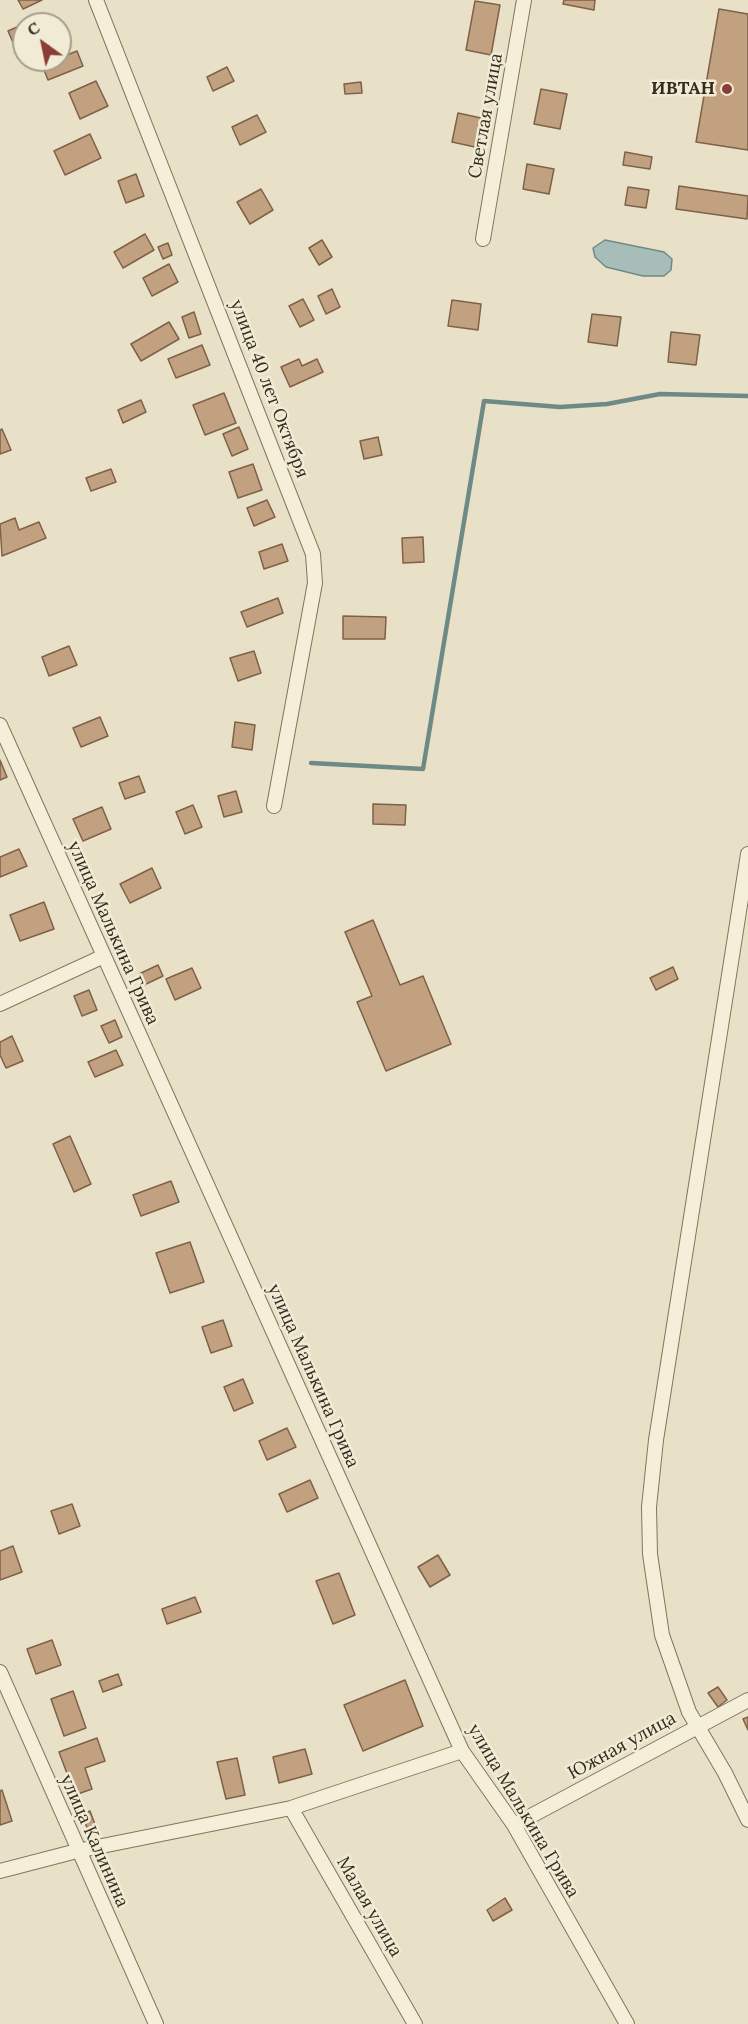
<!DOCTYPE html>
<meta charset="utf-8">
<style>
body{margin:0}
#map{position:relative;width:748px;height:2024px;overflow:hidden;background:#e9e1c7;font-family:Lora,serif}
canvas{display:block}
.north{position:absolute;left:12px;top:12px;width:60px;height:60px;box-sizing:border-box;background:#f1ebd5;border:2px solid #a59f8d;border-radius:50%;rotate:327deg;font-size:16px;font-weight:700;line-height:24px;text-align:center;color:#342c20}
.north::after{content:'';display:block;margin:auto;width:21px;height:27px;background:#8a3c36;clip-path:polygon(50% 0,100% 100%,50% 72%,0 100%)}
</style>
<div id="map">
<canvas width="748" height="2024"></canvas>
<div class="north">С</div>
</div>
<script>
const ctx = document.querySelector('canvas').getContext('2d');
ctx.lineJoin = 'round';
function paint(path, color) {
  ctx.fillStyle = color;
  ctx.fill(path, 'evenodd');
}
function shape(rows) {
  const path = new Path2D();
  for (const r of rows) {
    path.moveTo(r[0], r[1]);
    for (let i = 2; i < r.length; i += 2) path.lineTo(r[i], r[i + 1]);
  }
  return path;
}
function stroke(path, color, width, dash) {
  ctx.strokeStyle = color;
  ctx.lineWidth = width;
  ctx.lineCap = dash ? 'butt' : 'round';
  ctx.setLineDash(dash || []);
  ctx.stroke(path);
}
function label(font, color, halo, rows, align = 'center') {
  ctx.font = font + ' Lora,serif';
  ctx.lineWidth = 5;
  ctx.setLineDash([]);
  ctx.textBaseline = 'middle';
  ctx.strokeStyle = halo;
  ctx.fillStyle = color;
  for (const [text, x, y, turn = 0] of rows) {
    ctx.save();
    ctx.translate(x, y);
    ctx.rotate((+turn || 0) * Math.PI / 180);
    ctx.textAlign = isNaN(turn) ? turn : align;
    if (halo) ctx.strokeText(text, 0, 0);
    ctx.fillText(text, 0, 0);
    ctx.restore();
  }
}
const water = shape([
 [605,240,664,252,672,259,671,270,664,276,643,276,606,267,595,257,593,248,605,240]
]);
paint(water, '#a7bdb8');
stroke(water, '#6f8a86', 1.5);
stroke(shape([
 [311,763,423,769,484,401,560,407,607,404,660,394,748,396]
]), '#6f8a86', 4.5);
const building = shape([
 [18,0,42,0,23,9,18,0],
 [564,0,595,0,594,10,563,4,564,0],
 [475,1,500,5,491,55,466,50,475,1],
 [719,9,748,14,748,150,696,142,719,9],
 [24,24,24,52,18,54,8,31,24,24],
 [77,51,83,66,48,80,42,65,77,51],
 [227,67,234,81,213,91,207,77,227,67],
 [96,81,108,106,80,119,69,93,96,81],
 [361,82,362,93,345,94,344,84,361,82],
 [541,89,567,94,560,129,534,124,541,89],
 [458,113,481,118,475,147,452,142,458,113],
 [257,115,266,132,240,145,232,127,257,115],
 [90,134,101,158,65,175,54,151,90,134],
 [625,152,652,157,650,169,623,165,625,152],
 [527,164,554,169,549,194,523,189,527,164],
 [136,174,144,196,126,203,118,181,136,174],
 [679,186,748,196,747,219,676,209,679,186],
 [628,187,649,190,646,208,625,205,628,187],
 [261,189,273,210,250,224,237,202,261,189],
 [145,234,154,250,123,268,114,252,145,234],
 [322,240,332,257,319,265,309,248,322,240],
 [168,243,172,255,163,259,158,247,168,243],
 [169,264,178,282,152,296,143,278,169,264],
 [332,289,340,307,326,314,318,296,332,289],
 [303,299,314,320,300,327,289,306,303,299],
 [452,300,481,304,478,330,448,326,452,300],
 [194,312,201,334,189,338,182,317,194,312],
 [592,314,621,317,617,346,588,342,592,314],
 [169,322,179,339,141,361,131,344,169,322],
 [671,332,700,335,696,365,668,362,671,332],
 [202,345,210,365,176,378,168,359,202,345],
 [299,359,302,366,317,359,323,372,290,387,281,367,299,359],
 [224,393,236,423,205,435,193,405,224,393],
 [141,400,146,412,123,423,118,410,141,400],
 [239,427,248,449,232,456,223,434,239,427],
 [2,429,11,450,0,454,0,430,2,429],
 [378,437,382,455,364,459,360,441,378,437],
 [253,464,262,490,238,498,229,472,253,464],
 [111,469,116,482,91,491,86,478,111,469],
 [267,500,275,517,254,526,247,508,267,500],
 [15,518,19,530,39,522,46,538,2,556,0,524,15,518],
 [423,537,424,562,403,563,402,538,423,537],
 [282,544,288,561,264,569,259,552,282,544],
 [278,598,283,613,247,627,241,612,278,598],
 [343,616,386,617,385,639,343,639,343,616],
 [69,646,77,665,49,676,42,657,69,646],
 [254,651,261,673,238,681,230,658,254,651],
 [100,717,108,736,81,747,73,728,100,717],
 [235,722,255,725,252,750,232,747,235,722],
 [0,760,7,777,0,780,0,760],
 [139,776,145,792,125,799,119,783,139,776],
 [236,791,242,812,224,817,218,796,236,791],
 [373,804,406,805,405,825,373,824,373,804],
 [193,805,202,827,185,834,176,812,193,805],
 [102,807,111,829,83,841,73,819,102,807],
 [19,849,27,866,0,877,0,857,19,849],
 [152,868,161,888,130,903,120,884,152,868],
 [44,902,54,929,20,941,10,915,44,902],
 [373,920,400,985,423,976,451,1044,386,1071,357,1002,372,996,345,932,373,920],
 [158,965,163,976,144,985,139,974,158,965],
 [673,967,678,979,656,990,650,978,673,967],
 [192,968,201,988,175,1000,166,979,192,968],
 [89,990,97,1010,82,1016,74,996,89,990],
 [115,1020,122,1037,109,1043,101,1026,115,1020],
 [12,1036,23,1061,6,1068,0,1055,0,1042,12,1036],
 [116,1050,123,1065,95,1077,88,1062,116,1050],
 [70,1136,91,1184,74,1192,53,1144,70,1136],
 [171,1181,179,1202,141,1216,133,1195,171,1181],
 [190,1242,204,1282,170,1293,156,1253,190,1242],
 [223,1320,232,1346,211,1353,202,1327,223,1320],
 [243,1379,253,1403,234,1411,224,1387,243,1379],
 [287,1428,296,1447,267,1460,259,1441,287,1428],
 [310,1480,318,1498,287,1512,279,1494,310,1480],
 [72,1504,80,1526,59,1534,51,1511,72,1504],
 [13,1546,22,1572,0,1580,0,1551,13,1546],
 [438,1555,450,1575,430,1587,418,1567,438,1555],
 [339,1573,355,1615,333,1624,316,1581,339,1573],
 [195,1597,201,1612,167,1624,162,1609,195,1597],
 [52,1640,61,1665,36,1674,27,1649,52,1640],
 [118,1674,122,1685,103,1692,99,1681,118,1674],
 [405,1680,423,1726,363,1751,344,1705,405,1680],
 [718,1687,727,1700,718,1707,708,1693,718,1687],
 [73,1691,86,1728,64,1736,51,1699,73,1691],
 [748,1717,748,1730,743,1719,748,1717],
 [97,1738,105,1761,85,1768,92,1789,75,1795,59,1752,97,1738],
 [305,1749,312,1774,279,1783,273,1757,305,1749],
 [237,1758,245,1795,226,1799,217,1762,237,1758],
 [2,1790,12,1821,0,1825,0,1791,2,1790],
 [90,1811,97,1830,89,1833,82,1814,90,1811],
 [505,1898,512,1910,493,1921,487,1910,505,1898]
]);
paint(building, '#c2a181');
stroke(building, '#7e6147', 1.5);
const minor = shape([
 [96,0,313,554,315,583,274,806],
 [483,239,524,0],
 [0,725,462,1751,514,1825,627,2024],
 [748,854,656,1440,649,1507,650,1554,662,1635,689,1712,725,1773,748,1820],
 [0,1004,104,956],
 [0,1672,156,2024],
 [291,1808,415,2024],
 [514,1825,748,1700],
 [0,1871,77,1851,291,1808,462,1751]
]);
stroke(minor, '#82745e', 16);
stroke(minor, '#f5efd9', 14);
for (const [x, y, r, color] of [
 [727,89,6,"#8a3c36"]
]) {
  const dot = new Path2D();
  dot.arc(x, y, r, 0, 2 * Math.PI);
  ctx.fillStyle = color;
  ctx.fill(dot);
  stroke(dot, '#f1ebd5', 2);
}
label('bold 18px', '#342c20', '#f1ebd5', [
 ["ИВТАН",715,89]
], 'right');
label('18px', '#342c20', '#f1ebd5', [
 ["Светлая улица",486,116,-80],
 ["улица 40 лет Октября",269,389,69],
 ["улица Малькина Грива",113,933,66],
 ["улица Малькина Грива",313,1376,66],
 ["Южная улица",622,1746,-29],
 ["улица Малькина Грива",523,1811,59],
 ["улица Калинина",94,1841,66],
 ["Малая улица",369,1907,60]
]);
</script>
